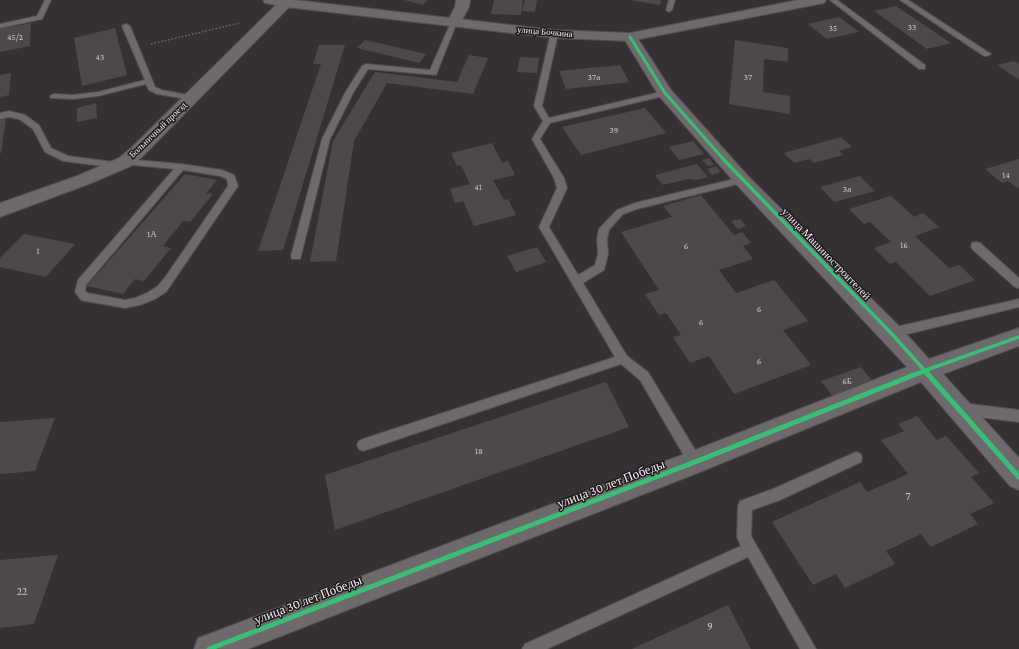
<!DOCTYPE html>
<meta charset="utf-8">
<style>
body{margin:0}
canvas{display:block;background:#363035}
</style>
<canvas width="1019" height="649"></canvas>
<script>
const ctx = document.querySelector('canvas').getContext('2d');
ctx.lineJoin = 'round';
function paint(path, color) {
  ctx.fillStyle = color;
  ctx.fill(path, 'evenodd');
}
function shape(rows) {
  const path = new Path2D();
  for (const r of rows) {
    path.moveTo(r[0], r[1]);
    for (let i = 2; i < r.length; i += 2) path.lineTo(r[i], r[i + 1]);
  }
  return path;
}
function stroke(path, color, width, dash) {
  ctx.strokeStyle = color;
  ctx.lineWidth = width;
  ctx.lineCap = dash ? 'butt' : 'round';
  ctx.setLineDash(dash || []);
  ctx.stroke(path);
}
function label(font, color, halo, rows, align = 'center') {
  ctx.font = font + ' "Crimson Pro",serif';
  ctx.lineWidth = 3;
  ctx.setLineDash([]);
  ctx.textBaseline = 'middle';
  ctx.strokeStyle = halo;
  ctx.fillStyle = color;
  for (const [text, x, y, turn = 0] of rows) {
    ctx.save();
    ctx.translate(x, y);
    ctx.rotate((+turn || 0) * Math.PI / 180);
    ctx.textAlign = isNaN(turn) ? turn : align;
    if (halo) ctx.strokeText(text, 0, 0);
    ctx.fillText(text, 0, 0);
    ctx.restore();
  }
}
paint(shape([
 [404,0,427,0,423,5],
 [494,0,523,0,521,15,491,14],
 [525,0,537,0,535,12,522,11],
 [630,0,661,0,660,5],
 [896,6,951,43,927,49,874,11],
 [839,17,859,32,827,39,808,24],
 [31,23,30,46,0,52,0,29],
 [115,28,127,75,82,86,74,38],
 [365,40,426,54,419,63,357,48],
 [735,40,788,48,788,62,764,59,763,92,790,96,790,114,729,104],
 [319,45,345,45,283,250,258,251,321,64,313,64],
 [469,55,488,58,473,94,387,83,354,141,336,261,310,262,333,141,375,72,457,82],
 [520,57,539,58,537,73,517,72],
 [1014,61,1019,64,1019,80,997,65],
 [620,65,629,82,566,89,559,71],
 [11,73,9,95,0,97,0,75],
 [96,103,97,118,77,122,77,108],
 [645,108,666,133,581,155,562,127],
 [6,118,1,153,0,153,0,120],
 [841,137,852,147,839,151,843,155,814,163,809,159,794,163,784,153],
 [693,141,704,154,679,160,669,147],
 [492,143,502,163,508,161,515,175,493,180,504,200,508,199,516,215,474,226,463,201,455,203,450,189,470,184,461,165,457,166,451,153],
 [709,158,714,165,708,166,702,160],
 [1019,159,1019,189,1008,181,1002,183,985,169],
 [697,164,708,177,696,180,688,179,663,185,655,175],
 [716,166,721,172,712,175,707,169],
 [185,174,217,180,206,193,213,194,190,222,183,221,163,246,171,248,144,281,135,279,123,294,87,286],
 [860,176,875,191,834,202,820,187],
 [701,195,734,235,742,232,751,243,743,246,753,259,719,270,736,293,774,280,808,321,783,330,811,365,734,394,709,356,690,363,673,337,681,335,666,313,659,315,645,294,659,290,621,232,672,217,663,206],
 [891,196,914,217,923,213,939,227,915,236,949,268,959,265,975,280,930,296,896,262,890,264,874,248,891,242,870,222,864,224,849,209],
 [740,219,746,226,738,229,731,221],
 [24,234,75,244,46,277,0,267,0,258],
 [537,247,546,262,516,272,507,256],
 [861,367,873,382,833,397,821,381],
 [606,382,629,427,335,530,325,475],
 [917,416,937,440,946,436,979,473,971,477,994,503,970,514,978,524,931,547,921,534,886,551,895,564,845,588,836,574,813,585,772,522,860,482,867,492,908,474,881,440,904,431,898,424],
 [55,418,35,471,0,474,0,422],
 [58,555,34,624,0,628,0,560],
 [728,605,751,649,632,649]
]), '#4d484c');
const service = shape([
 [45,0,51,0,42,19,0,28,0,24,37,16,45,0],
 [669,0,675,0,672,10,669,12,666,10,669,0],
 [830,0,837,0,925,65,925,69,919,69,830,0],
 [900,0,908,0,991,54,987,56,984,56,900,0],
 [454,20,457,22,436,75,368,69,353,93,330,139,301,256,300,259,292,259,291,256,322,139,345,93,362,66,366,64,430,70,451,22,454,20],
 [126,24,130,26,155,87,162,90,193,96,193,100,157,94,149,90,146,84,98,96,73,99,51,98,50,96,54,94,73,95,98,92,145,80,122,26,126,24],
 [551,32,554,32,558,34,542,106,549,118,665,91,669,93,668,95,550,123,540,139,564,178,567,188,549,227,578,275,595,265,598,254,597,239,599,229,617,210,635,203,742,177,747,180,742,183,637,209,623,214,609,230,607,239,608,254,604,270,583,283,627,356,648,372,700,458,701,462,700,466,695,468,690,466,640,380,621,364,363,451,359,449,357,445,359,441,363,439,615,357,539,227,557,188,554,178,532,139,543,121,534,106,551,32],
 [9,111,25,115,39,125,51,148,68,156,121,163,122,160,125,159,181,164,222,170,234,175,238,186,166,292,155,299,140,305,125,308,85,301,81,300,75,292,78,280,174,169,122,164,121,167,118,168,63,161,45,152,33,129,19,119,9,117,0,119,0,113,9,111],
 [183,170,220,176,227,179,228,186,166,276,158,286,147,293,135,298,125,300,88,293,85,291,86,285,183,170],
 [976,242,980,243,1019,278,1019,288,1015,287,972,249,971,246,972,243,976,242],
 [1019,299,1019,307,891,338,887,336,885,333,887,330,891,328,1019,299],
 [962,403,1019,410,1019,422,962,415,958,413,956,409,958,405,962,403],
 [856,452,861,454,862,458,861,462,780,500,752,510,751,536,816,649,800,649,748,557,547,649,522,649,525,644,741,546,737,537,738,506,740,501,773,489,856,452]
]);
const minor = shape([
 [281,0,290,0,293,3,143,156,131,166,89,184,0,217,0,203,77,176,119,158,131,148,281,0],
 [456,0,470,0,469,7,461,22,459,25,454,26,449,25,447,22,455,7,456,0]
]);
const tertiary = shape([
 [630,33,635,34,671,90,748,176,899,326,929,359,1019,328,1019,346,943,374,1019,458,1019,490,1010,486,921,382,695,474,248,649,194,649,198,638,209,634,695,450,907,367,736,184,659,96,623,37,625,34,630,33]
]);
const secondary = shape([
 [263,0,295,0,554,30,630,33,798,0,826,0,824,3,819,4,630,41,554,38,286,7,265,3,263,0]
]);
stroke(service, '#524c50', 2);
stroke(minor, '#524c50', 2);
stroke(tertiary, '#524c50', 2);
stroke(secondary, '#524c50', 2);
stroke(shape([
 [151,44,240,23]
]), '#6d676c', 1.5, [1.5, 2]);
paint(service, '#6d696c');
paint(minor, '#6d696c');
paint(tertiary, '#6d696c');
paint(secondary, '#6d696c');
stroke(shape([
 [630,37,665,93,725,161]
]), '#3abd76', 3);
stroke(shape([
 [724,160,891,333,926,372],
 [921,372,1019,337]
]), '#3abd76', 3.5);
stroke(shape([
 [925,371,1019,477],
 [209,649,695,462,924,371]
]), '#3abd76', 5);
label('9px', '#cdc6cc', null, [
 ["33",912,27],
 ["35",833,28],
 ["45/2",15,37],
 ["43",100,57],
 ["37а",594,77],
 ["37",748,77],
 ["39",614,130],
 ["14",1006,175],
 ["41",478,187],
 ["3а",847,189],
 ["1А",152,234],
 ["16",904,245],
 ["6",686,246],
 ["1",38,251],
 ["6",759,309],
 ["6",701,322],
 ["6",759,361],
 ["6Б",847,381],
 ["18",479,451]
]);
label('9px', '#f8f0f6', '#1d181c', [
 ["улица Бочкина",545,32,5],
 ["Больничный проезд",158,130,-44]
]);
label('11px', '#f8f0f6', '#1d181c', [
 ["улица Машиностроителей",826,254,46]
]);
label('11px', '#cdc6cc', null, [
 ["7",908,497],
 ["22",22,592],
 ["9",710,627]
]);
label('13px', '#f8f0f6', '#1d181c', [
 ["улица 30 лет Победы",611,484,-21],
 ["улица 30 лет Победы",308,600,-21]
]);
</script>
